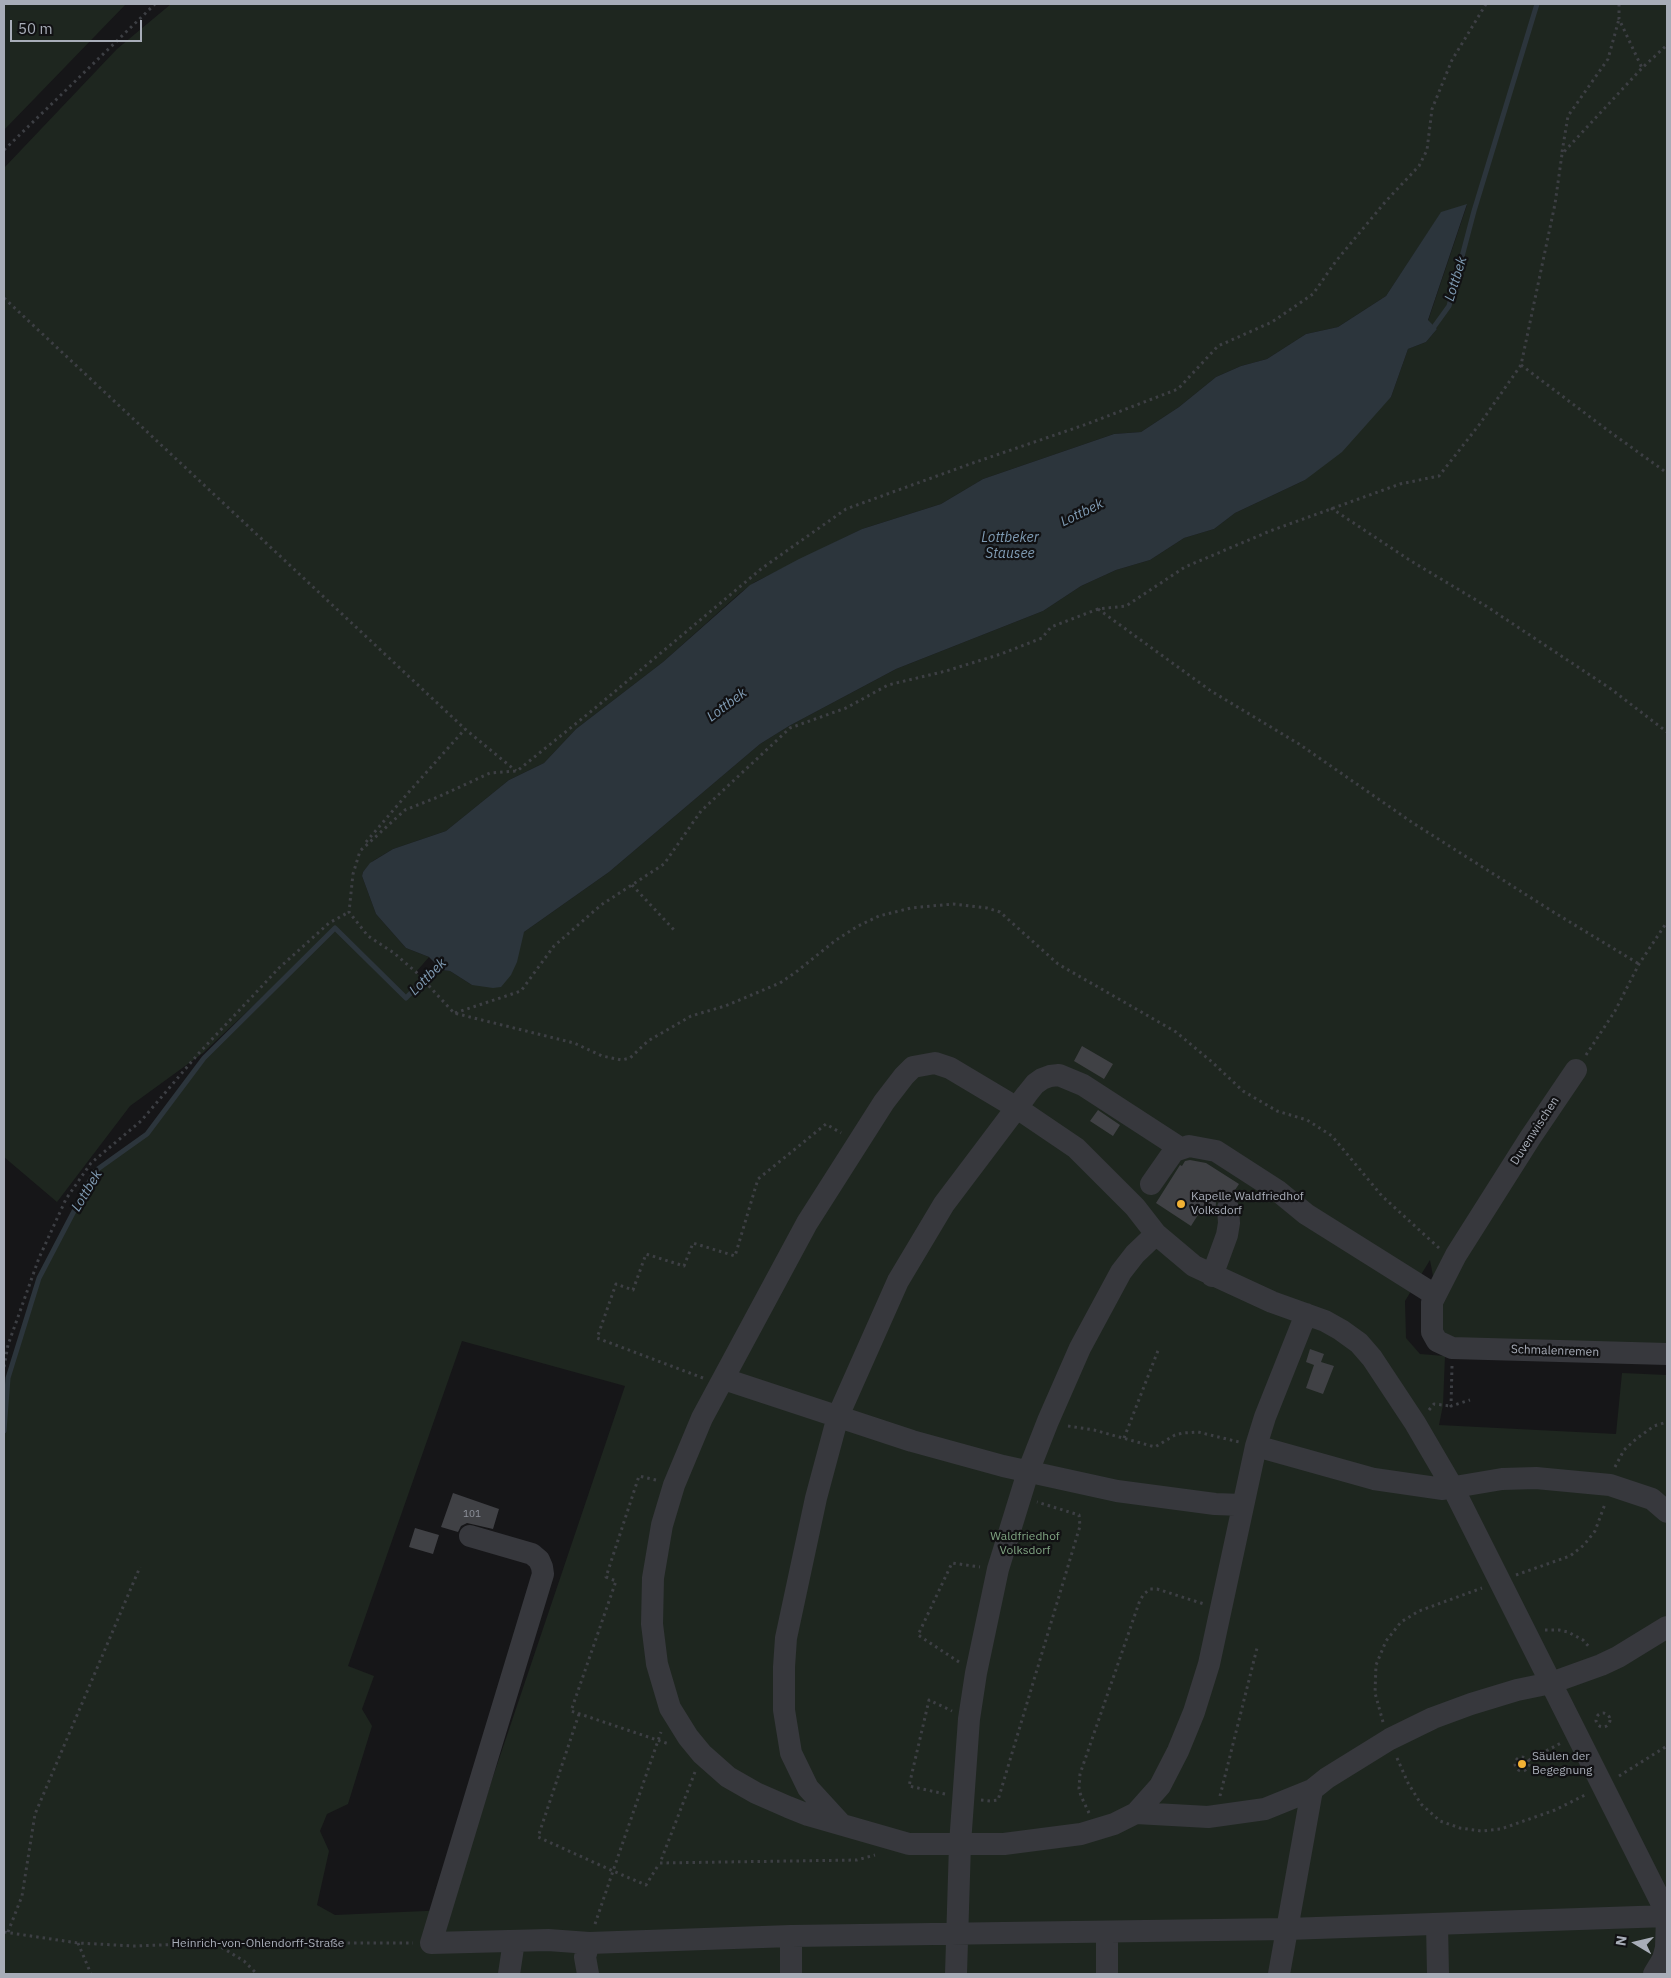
<!DOCTYPE html>
<meta charset="utf-8">
<style>
body{margin:0}
#map{position:relative;width:1671px;height:1978px;overflow:hidden;background:#161618;font-family:"IBM Plex Sans",sans-serif}
canvas{display:block}
.frame{position:absolute;inset:0;border:5px solid #a8adb8;pointer-events:none}
.north{position:absolute;left:1611px;top:1918px;width:50px;height:50px;-webkit-text-stroke:4px #111113;paint-order:stroke;rotate:279deg;font-size:14px;font-weight:700;line-height:20px;text-align:center;color:#a8adb8}
.north::after{content:'';display:block;margin:auto;width:18px;height:22px;background:#a8adb8;clip-path:polygon(50% 0,100% 100%,50% 72%,0 100%)}
.scale{position:absolute;left:10px;top:20px;width:132px;height:22px;box-sizing:border-box;border:2px solid #a8adb8;border-top:0;padding-left:6px;font-size:15px;line-height:18px;white-space:nowrap;color:#a8adb8;-webkit-text-stroke:4px #111113;paint-order:stroke}
</style>
<div id="map">
<canvas width="1671" height="1978"></canvas>
<div class="frame"></div>
<div class="north">N</div>
<div class="scale">50 m</div>
</div>
<script>
const ctx = document.querySelector('canvas').getContext('2d');
ctx.lineJoin = 'round';
function paint(path, color) {
  ctx.fillStyle = color;
  ctx.fill(path, 'evenodd');
}
function shape(rows) {
  const path = new Path2D();
  for (const r of rows) {
    if (r.length === 3) {
      path.moveTo(r[0] + r[2], r[1]);
      path.arc(r[0], r[1], r[2], 0, 2 * Math.PI);
      continue;
    }
    path.moveTo(r[0], r[1]);
    for (let i = 2; i < r.length; i += 2) path.lineTo(r[i], r[i + 1]);
  }
  return path;
}
function stroke(path, color, width, dash) {
  ctx.strokeStyle = color;
  ctx.lineWidth = width;
  ctx.lineCap = dash ? 'butt' : 'round';
  ctx.setLineDash(dash || []);
  ctx.stroke(path);
}
function label(font, color, halo, rows, align = 'center') {
  ctx.font = font + ' "IBM Plex Sans",sans-serif';
  ctx.lineWidth = 4.5;
  ctx.setLineDash([]);
  ctx.textBaseline = 'middle';
  ctx.strokeStyle = halo;
  ctx.fillStyle = color;
  for (const [text, x, y, turn = 0] of rows) {
    ctx.save();
    ctx.translate(x, y);
    ctx.rotate((+turn || 0) * Math.PI / 180);
    ctx.textAlign = isNaN(turn) ? turn : align;
    if (halo) ctx.strokeText(text, 0, 0);
    ctx.fillText(text, 0, 0);
    ctx.restore();
  }
}
paint(shape([
 [4,4,126,4,4,130],
 [171,4,1667,4,1667,1345,1458,1345,1444,1335,1430,1260,1405,1301,1406,1338,1420,1354,1445,1356,1443,1405,1439,1425,1616,1434,1622,1373,1667,1375,1667,1974,4,1974,4,1431,8,1378,39,1278,95,1171,147,1134,204,1058,303,959,203,1053,130,1106,57,1202,4,1157,4,168,117,49],
 [1467,205,1428,321,1437,329,1426,342,1408,349,1391,397,1305,480,1235,513,1214,529,1184,538,1150,560,1116,570,1081,586,1043,611,896,669,789,726,760,744,609,872,524,932,472,985,450,971,442,970,440,967,413,992,423,980,416,972,429,957,406,948,376,914,362,876,363,872,373,861,393,849,446,831,509,780,544,763,576,729,663,662,740,593,755,582,862,529,941,504,983,479,1114,434,1141,432,1179,407,1216,377,1241,366,1267,359,1306,334,1338,327,1386,296,1441,213],
 [462,1341,625,1386,448,1910,335,1915,317,1905,329,1851,320,1831,327,1814,348,1804,372,1726,362,1709,374,1676,348,1666]
]), '#1e261f');
paint(shape([
 [1467,204,1428,320,1437,329,1426,342,1408,349,1391,397,1342,452,1305,480,1235,513,1214,529,1184,538,1150,560,1116,570,1081,586,1043,611,896,669,789,726,760,744,609,872,524,932,517,962,511,975,501,987,493,988,472,985,450,971,442,970,429,957,406,948,376,914,362,876,363,872,370,863,393,849,446,831,509,780,544,763,576,729,663,662,750,585,799,559,862,529,941,504,983,479,1114,434,1141,432,1179,407,1216,377,1241,366,1267,359,1306,334,1338,327,1386,296,1441,212]
]), '#2c353c');
stroke(shape([
 [1431,331,1449,306,1474,211,1537,4],
 [4,1431,8,1378,39,1278,95,1171,147,1134,204,1058,335,928,406,998,443,960]
]), '#2c353c', 5);
paint(shape([
 [1082,1046,1113,1064,1104,1079,1074,1061],
 [1098,1110,1120,1125,1113,1136,1090,1121],
 [1190,1160,1206,1163,1239,1184,1231,1196,1221,1197,1216,1202,1215,1215,1203,1207,1191,1226,1156,1203,1180,1165,1182,1166,1185,1161],
 [1310,1349,1324,1354,1321,1362,1334,1366,1323,1394,1306,1388,1314,1365,1306,1362],
 [453,1493,499,1509,493,1529,467,1523,461,1526,458,1532,441,1527],
 [415,1528,439,1535,433,1554,409,1547]
]), '#404145');
stroke(shape([
 [1619,4,1619,19,1642,68],
 [4,150,155,4],
 [1562,152,1568,116,1608,59,1619,19],
 [4,298,465,729,516,771],
 [1521,365,1606,429,1667,473],
 [1331,508,1411,561,1486,606,1611,689,1667,732],
 [1098,609,1211,691,1299,744,1413,823,1555,913,1639,964],
 [366,842,408,793,465,729],
 [632,885,675,931],
 [455,1013,521,991,554,946,601,905,664,864,701,811,790,728,846,708,888,685,946,671,1001,654,1042,638,1051,627,1098,609,1126,606,1185,567,1270,531,1400,484,1439,476,1479,425,1521,365,1555,204,1562,154,1642,68,1667,45],
 [1586,1055,1615,1011,1639,964,1667,922],
 [1439,1248,1382,1196,1332,1136,1307,1120,1277,1111,1243,1091,1212,1062,1176,1032,1058,964,1000,912,987,908,953,904,911,908,879,916,858,926,836,940,796,972,780,983,725,1006,691,1016,648,1041,630,1058,622,1060,602,1056,574,1043,454,1013,416,972,394,953,368,936,349,912,353,874,360,851,405,810,438,797,490,773,517,771,594,709,761,569,846,509,970,464,1087,424,1178,389,1218,346,1272,322,1313,294,1336,261,1386,201,1419,166,1427,150,1432,109,1452,60,1486,4],
 [1452,1366,1451,1406,1470,1400],
 [4,1367,8,1345,39,1258,66,1199,91,1163,141,1121,199,1053,279,968,329,923,349,912],
 [703,1378,597,1338,616,1284,633,1290,646,1254,684,1266,693,1243,735,1256,758,1179,826,1124,841,1133],
 [1429,1410,1434,1404,1451,1406],
 [1068,1426,1094,1430,1155,1447,1175,1435,1183,1433,1198,1432,1239,1442],
 [1124,1438,1159,1348],
 [1615,1467,1624,1450,1636,1439,1654,1426,1667,1422],
 [656,1480,639,1476,606,1577,616,1581,571,1711,669,1744],
 [1516,1575,1570,1556,1584,1545,1595,1531,1605,1504],
 [1545,1630,1559,1630,1568,1632,1583,1640,1590,1648],
 [959,1662,918,1635,952,1563,980,1567],
 [1603,1720,7],
 [579,1714,538,1837,613,1871,661,1732],
 [1383,1722,1375,1693,1376,1665,1386,1641,1401,1622,1419,1611,1482,1588],
 [1522,1764,7],
 [1397,1758,1408,1783,1421,1804,1440,1821,1460,1828,1481,1831,1501,1829,1555,1810,1585,1795],
 [1529,1760,1561,1743],
 [695,1772,660,1863,857,1860,875,1855],
 [1619,1776,1667,1746],
 [945,1794,909,1786,929,1700,952,1711],
 [1220,1796,1257,1648],
 [981,1800,991,1801,998,1800,1080,1526,1079,1515,1037,1502],
 [1089,1813,1081,1796,1079,1789,1080,1774,1140,1600,1144,1594,1150,1589,1157,1589,1204,1604],
 [595,1924,613,1871,646,1885,659,1864],
 [4,1932,78,1943,134,1946,215,1943,413,1943],
 [8,1932,22,1896,35,1814,140,1567],
 [78,1943,91,1974],
 [216,1944,244,1961,257,1974]
]), '#3d3f44', 3, [2.5, 4]);
stroke(shape([
 [1576,1070,1530,1138,1456,1255,1432,1302,1432,1332,1437,1341,1452,1348,1667,1354],
 [1151,1184,1174,1151,1189,1146,1216,1151,1278,1191,1306,1214,1435,1295],
 [1156,1234,1194,1266,1272,1302,1325,1321,1341,1330,1359,1343,1372,1358,1415,1423,1453,1488,1660,1900,1667,1916,1666,1948,1663,1959,1654,1974],
 [1212,1276,1227,1235,1229,1223,1228,1208],
 [724,1379,912,1441,1003,1466,1117,1491,1215,1504,1242,1505],
 [1256,1446,1374,1479,1443,1489,1502,1479,1536,1478,1610,1485,1652,1499,1667,1512],
 [470,1536,532,1554,539,1560,542,1567,543,1574,431,1943,548,1940,589,1943,791,1936,1287,1929,1667,1916],
 [1136,1813,1208,1817,1265,1809,1312,1790,1327,1778,1390,1739,1433,1718,1471,1704,1517,1690,1551,1683,1601,1665,1618,1657,1667,1627],
 [841,1824,808,1788,791,1753,784,1710,784,1667,786,1638,816,1498,838,1416,898,1281,944,1204,1027,1094,1035,1084,1042,1079,1050,1076,1059,1075,1083,1085,1180,1148],
 [1437,1924,1438,1974],
 [1107,1932,1107,1974],
 [509,1974,514,1941],
 [588,1974,585,1957,589,1943],
 [791,1974,791,1936],
 [956,1974,960,1844,969,1719,976,1673,998,1569,1028,1472,1048,1421,1080,1348,1121,1272,1135,1254,1156,1234,1135,1207,1076,1148,1017,1108,950,1068,935,1063,913,1067,904,1076,884,1102,807,1223,702,1418,674,1485,662,1525,653,1578,652,1624,657,1664,670,1708,688,1737,702,1754,728,1777,756,1793,788,1807,808,1815,909,1844,1004,1844,1081,1834,1114,1824,1136,1813,1160,1786,1178,1751,1194,1712,1209,1664,1256,1446,1265,1417,1306,1314],
 [1279,1974,1312,1790]
]), '#37383d', 22);
for (const [x, y, r, color] of [
 [1181,1204,5,"#f2b134"],
 [1522,1764,5,"#f2b134"]
]) {
  const dot = new Path2D();
  dot.arc(x, y, r, 0, 2 * Math.PI);
  ctx.fillStyle = color;
  ctx.fill(dot);
  stroke(dot, '#111113', 2);
}
label('10px', '#8e929b', null, [
 ["101",472,1514]
]);
label('12px', '#a8adb8', '#111113', [
 ["Duvenwischen",1535,1131,-57],
 ["Schmalenremen",1555,1351,2],
 ["Heinrich-von-Ohlendorff-Straße",258,1944]
]);
label('12px', '#a8adb8', '#111113', [
 ["Kapelle Waldfriedhof",1191,1197],
 ["Volksdorf",1191,1211],
 ["Säulen der",1532,1757],
 ["Begegnung",1532,1771]
], 'left');
label('12px', '#7fa381', '#111113', [
 ["Waldfriedhof",1025,1537],
 ["Volksdorf",1025,1551]
]);
label('italic 14px', '#7f9bb3', '#111113', [
 ["Lottbek",1456,279,-73],
 ["Lottbek",1082,513,-26],
 ["Lottbeker",1010,538],
 ["Stausee",1010,554],
 ["Lottbek",727,705,-37],
 ["Lottbek",428,977,-45],
 ["Lottbek",87,1191,-59]
]);
</script>
